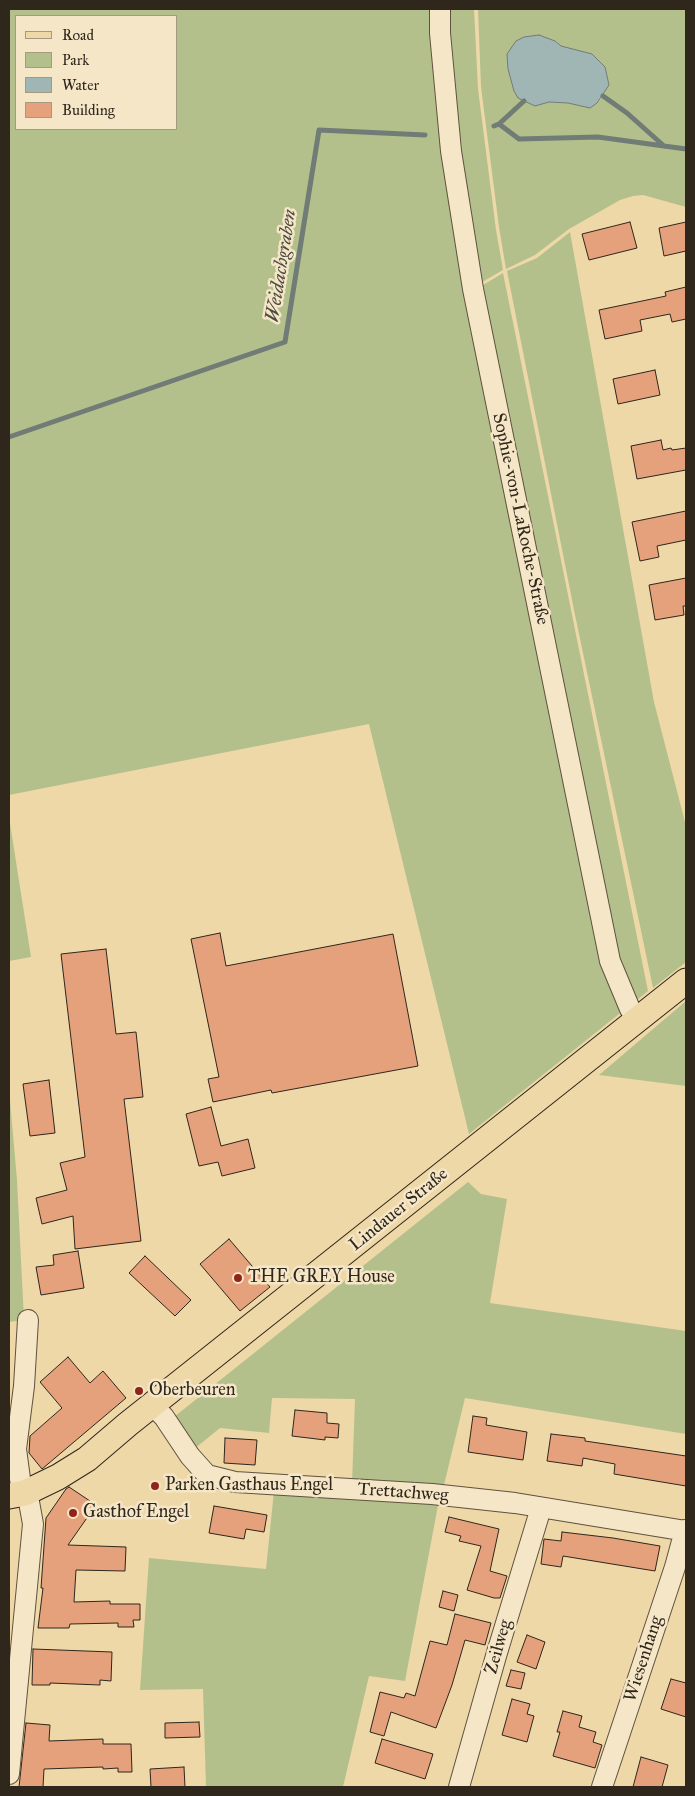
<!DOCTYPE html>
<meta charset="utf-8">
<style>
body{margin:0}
#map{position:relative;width:695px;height:1796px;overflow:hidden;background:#eed8a8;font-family:"IM FELL Great Primer",serif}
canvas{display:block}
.frame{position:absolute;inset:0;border:10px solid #2f261c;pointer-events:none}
.legend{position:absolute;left:15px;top:15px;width:162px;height:115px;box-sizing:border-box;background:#f4e6c6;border:1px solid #a59982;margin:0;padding:6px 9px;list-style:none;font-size:15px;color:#2f261c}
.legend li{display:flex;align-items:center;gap:10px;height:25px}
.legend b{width:25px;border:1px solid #a59982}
</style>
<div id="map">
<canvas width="695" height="1796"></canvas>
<div class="frame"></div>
<ul class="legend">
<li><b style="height:6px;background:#eed8a8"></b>Road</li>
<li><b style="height:14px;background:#b4c08b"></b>Park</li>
<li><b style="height:14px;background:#9fb6b4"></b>Water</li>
<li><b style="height:14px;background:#e5a07c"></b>Building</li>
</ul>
</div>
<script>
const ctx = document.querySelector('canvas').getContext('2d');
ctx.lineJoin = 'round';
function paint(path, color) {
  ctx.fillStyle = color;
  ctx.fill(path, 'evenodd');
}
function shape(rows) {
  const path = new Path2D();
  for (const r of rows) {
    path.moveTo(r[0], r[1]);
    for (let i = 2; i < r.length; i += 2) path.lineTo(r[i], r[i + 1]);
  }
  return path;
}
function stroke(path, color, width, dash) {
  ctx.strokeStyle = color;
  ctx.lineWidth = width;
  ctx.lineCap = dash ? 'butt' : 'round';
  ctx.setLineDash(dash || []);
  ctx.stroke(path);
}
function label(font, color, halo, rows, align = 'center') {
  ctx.font = font + ' "IM FELL Great Primer",serif';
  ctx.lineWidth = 5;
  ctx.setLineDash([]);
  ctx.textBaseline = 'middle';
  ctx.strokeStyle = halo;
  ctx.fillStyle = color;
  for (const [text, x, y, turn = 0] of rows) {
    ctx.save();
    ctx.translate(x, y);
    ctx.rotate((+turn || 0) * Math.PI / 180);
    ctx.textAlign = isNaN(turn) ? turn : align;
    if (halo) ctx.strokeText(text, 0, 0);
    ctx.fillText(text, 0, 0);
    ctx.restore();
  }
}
paint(shape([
 [9,9,434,9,444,151,624,1010,469,1134,369,724,9,795],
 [16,16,176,16,176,129,16,129],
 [445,9,474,9,478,89,496,230,503,270,477,285,458,150],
 [478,9,686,9,686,207,643,195,633,196,620,200,569,229,535,255,506,269,499,227,481,87],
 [555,41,560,46,576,51,603,96,597,103,590,107,568,103,549,102],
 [570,232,654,702,686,826,686,962,653,988,574,610,507,271,537,258],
 [503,273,648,991,633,1003,615,960,478,288],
 [9,817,31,957,9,961],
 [686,1001,686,1086,599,1075],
 [9,1089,17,1180,24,1320,9,1322],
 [468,1182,481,1194,507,1199,490,1303,686,1331,686,1434,465,1398,443,1489,352,1483,355,1399,272,1398,269,1433,220,1428,193,1450,169,1421],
 [274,1491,439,1500,405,1681,369,1676,343,1787,206,1787,203,1689,140,1690,149,1558,266,1569]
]), '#b4c08b');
const water = shape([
 [539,35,555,41,561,46,592,54,605,67,609,85,597,103,590,108,568,103,549,102,535,106,518,98,514,91,508,69,507,54,516,41,524,37,539,35]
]);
paint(water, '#9fb6b4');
stroke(water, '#727c77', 1);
stroke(shape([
 [603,96,627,113,664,146],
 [499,124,524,101],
 [494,126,499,124,519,139,598,137,686,149],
 [9,437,285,342,319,130,425,135]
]), '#727c77', 5);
const building = shape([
 [630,222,637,248,589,260,582,234,630,222],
 [686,222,686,251,664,256,659,228,686,222],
 [686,287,686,319,672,322,670,314,640,320,642,331,605,339,599,310,666,296,665,292,686,287],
 [655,370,660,395,618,404,613,379,655,370],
 [661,440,663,450,671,448,672,450,686,448,686,470,637,479,631,446,661,440],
 [686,511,686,540,657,546,659,557,640,561,632,522,686,511],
 [686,578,686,606,683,606,684,615,655,620,649,585,686,578],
 [220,933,226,966,393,934,418,1066,272,1093,271,1090,213,1102,208,1079,219,1077,191,939,220,933],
 [106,949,116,1034,136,1032,143,1097,124,1099,141,1241,75,1249,73,1216,42,1224,36,1198,67,1190,60,1163,85,1157,61,954,106,949],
 [49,1080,55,1133,30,1136,23,1084,49,1080],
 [211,1107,221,1146,248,1139,255,1168,222,1176,218,1162,199,1166,186,1114,211,1107],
 [229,1239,270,1287,240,1311,200,1264,229,1239],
 [78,1251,84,1288,41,1295,36,1267,54,1265,53,1255,78,1251],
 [145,1256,191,1300,175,1316,129,1273,145,1256],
 [68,1357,90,1383,103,1371,126,1398,42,1469,29,1453,30,1436,62,1408,40,1382,68,1357],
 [295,1410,327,1413,327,1423,339,1424,338,1438,325,1437,325,1440,292,1436,295,1410],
 [473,1416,487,1418,486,1425,527,1432,523,1460,468,1452,473,1416],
 [551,1434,585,1438,585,1441,686,1456,686,1486,614,1474,615,1464,583,1458,582,1466,547,1461,551,1434],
 [225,1438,257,1440,255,1465,224,1463,225,1438],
 [69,1487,96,1505,68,1545,126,1547,125,1571,76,1570,74,1602,110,1601,110,1604,140,1604,140,1620,133,1620,134,1627,118,1627,118,1623,70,1624,69,1628,38,1628,43,1588,41,1588,46,1518,66,1489,69,1487],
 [214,1506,267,1515,264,1532,246,1529,244,1539,209,1533,214,1506],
 [449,1517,499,1529,490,1571,507,1576,500,1598,494,1598,467,1590,481,1546,459,1541,461,1536,445,1532,449,1517],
 [562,1532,613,1538,660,1546,655,1571,563,1556,561,1567,541,1564,544,1539,561,1541,562,1532],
 [443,1591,458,1595,454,1611,439,1607,443,1591],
 [455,1614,491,1623,485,1645,465,1640,452,1685,436,1728,391,1712,384,1736,370,1732,380,1692,404,1698,406,1693,415,1696,430,1641,447,1645,455,1614],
 [527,1635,545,1642,536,1669,517,1662,527,1635],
 [33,1649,112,1652,111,1681,100,1680,100,1685,50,1683,50,1685,32,1685,33,1649],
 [511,1670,525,1673,521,1689,506,1686,511,1670],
 [671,1679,686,1683,686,1717,661,1709,671,1679],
 [512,1699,530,1704,527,1714,534,1716,527,1742,502,1735,512,1699],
 [563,1711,582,1716,579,1727,596,1732,593,1742,602,1745,595,1768,553,1756,560,1732,557,1732,563,1711],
 [199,1722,200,1737,165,1738,165,1723,199,1722],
 [26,1723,50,1725,49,1741,103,1739,103,1744,131,1744,132,1772,118,1772,118,1768,103,1769,103,1767,44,1769,43,1787,19,1787,26,1723],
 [382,1739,433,1754,425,1779,375,1763,382,1739],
 [641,1757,668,1765,662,1787,633,1787,641,1757],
 [184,1767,185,1787,151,1787,150,1769,184,1767]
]);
paint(building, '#e5a07c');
stroke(building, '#2f261c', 1);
const minor = shape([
 [440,9,440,33,451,151,473,289,610,961,630,1009,638,1019],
 [153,1406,164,1417,190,1456,207,1475,235,1482,432,1494,515,1503,686,1531],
 [9,1774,33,1524,29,1502,21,1486,16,1449,24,1386,28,1320],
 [459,1787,496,1656,541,1508],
 [602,1787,675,1567,685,1530]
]);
const major = shape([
 [9,1496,25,1493,58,1477,87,1459,128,1424,686,981]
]);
stroke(minor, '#5f523f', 22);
stroke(major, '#2f261c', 27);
stroke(minor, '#f4e6c6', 20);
stroke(major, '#eed8a8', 25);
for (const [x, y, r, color] of [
 [238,1278,5,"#8f2418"],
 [139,1391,5,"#8f2418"],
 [155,1486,5,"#8f2418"],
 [73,1513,5,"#8f2418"]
]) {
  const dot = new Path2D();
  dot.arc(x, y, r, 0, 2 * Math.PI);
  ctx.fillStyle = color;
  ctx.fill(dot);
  stroke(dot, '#f4e6c6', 2);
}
label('18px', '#2f261c', '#f4e6c6', [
 ["Sophie-von-LaRoche-Straße",520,519,78],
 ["Lindauer Straße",399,1210,-39],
 ["Trettachweg",403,1493,4],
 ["Zeilweg",499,1647,-74],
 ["Wiesenhang",644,1659,-72]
]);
label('18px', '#2f261c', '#f4e6c6', [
 ["THE GREY House",248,1278],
 ["Oberbeuren",149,1391],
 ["Parken Gasthaus Engel",165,1486],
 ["Gasthof Engel",83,1513]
], 'left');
label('italic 19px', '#4b4a42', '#f4e6c6', [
 ["Weidachgraben",282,266,-81]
]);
</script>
